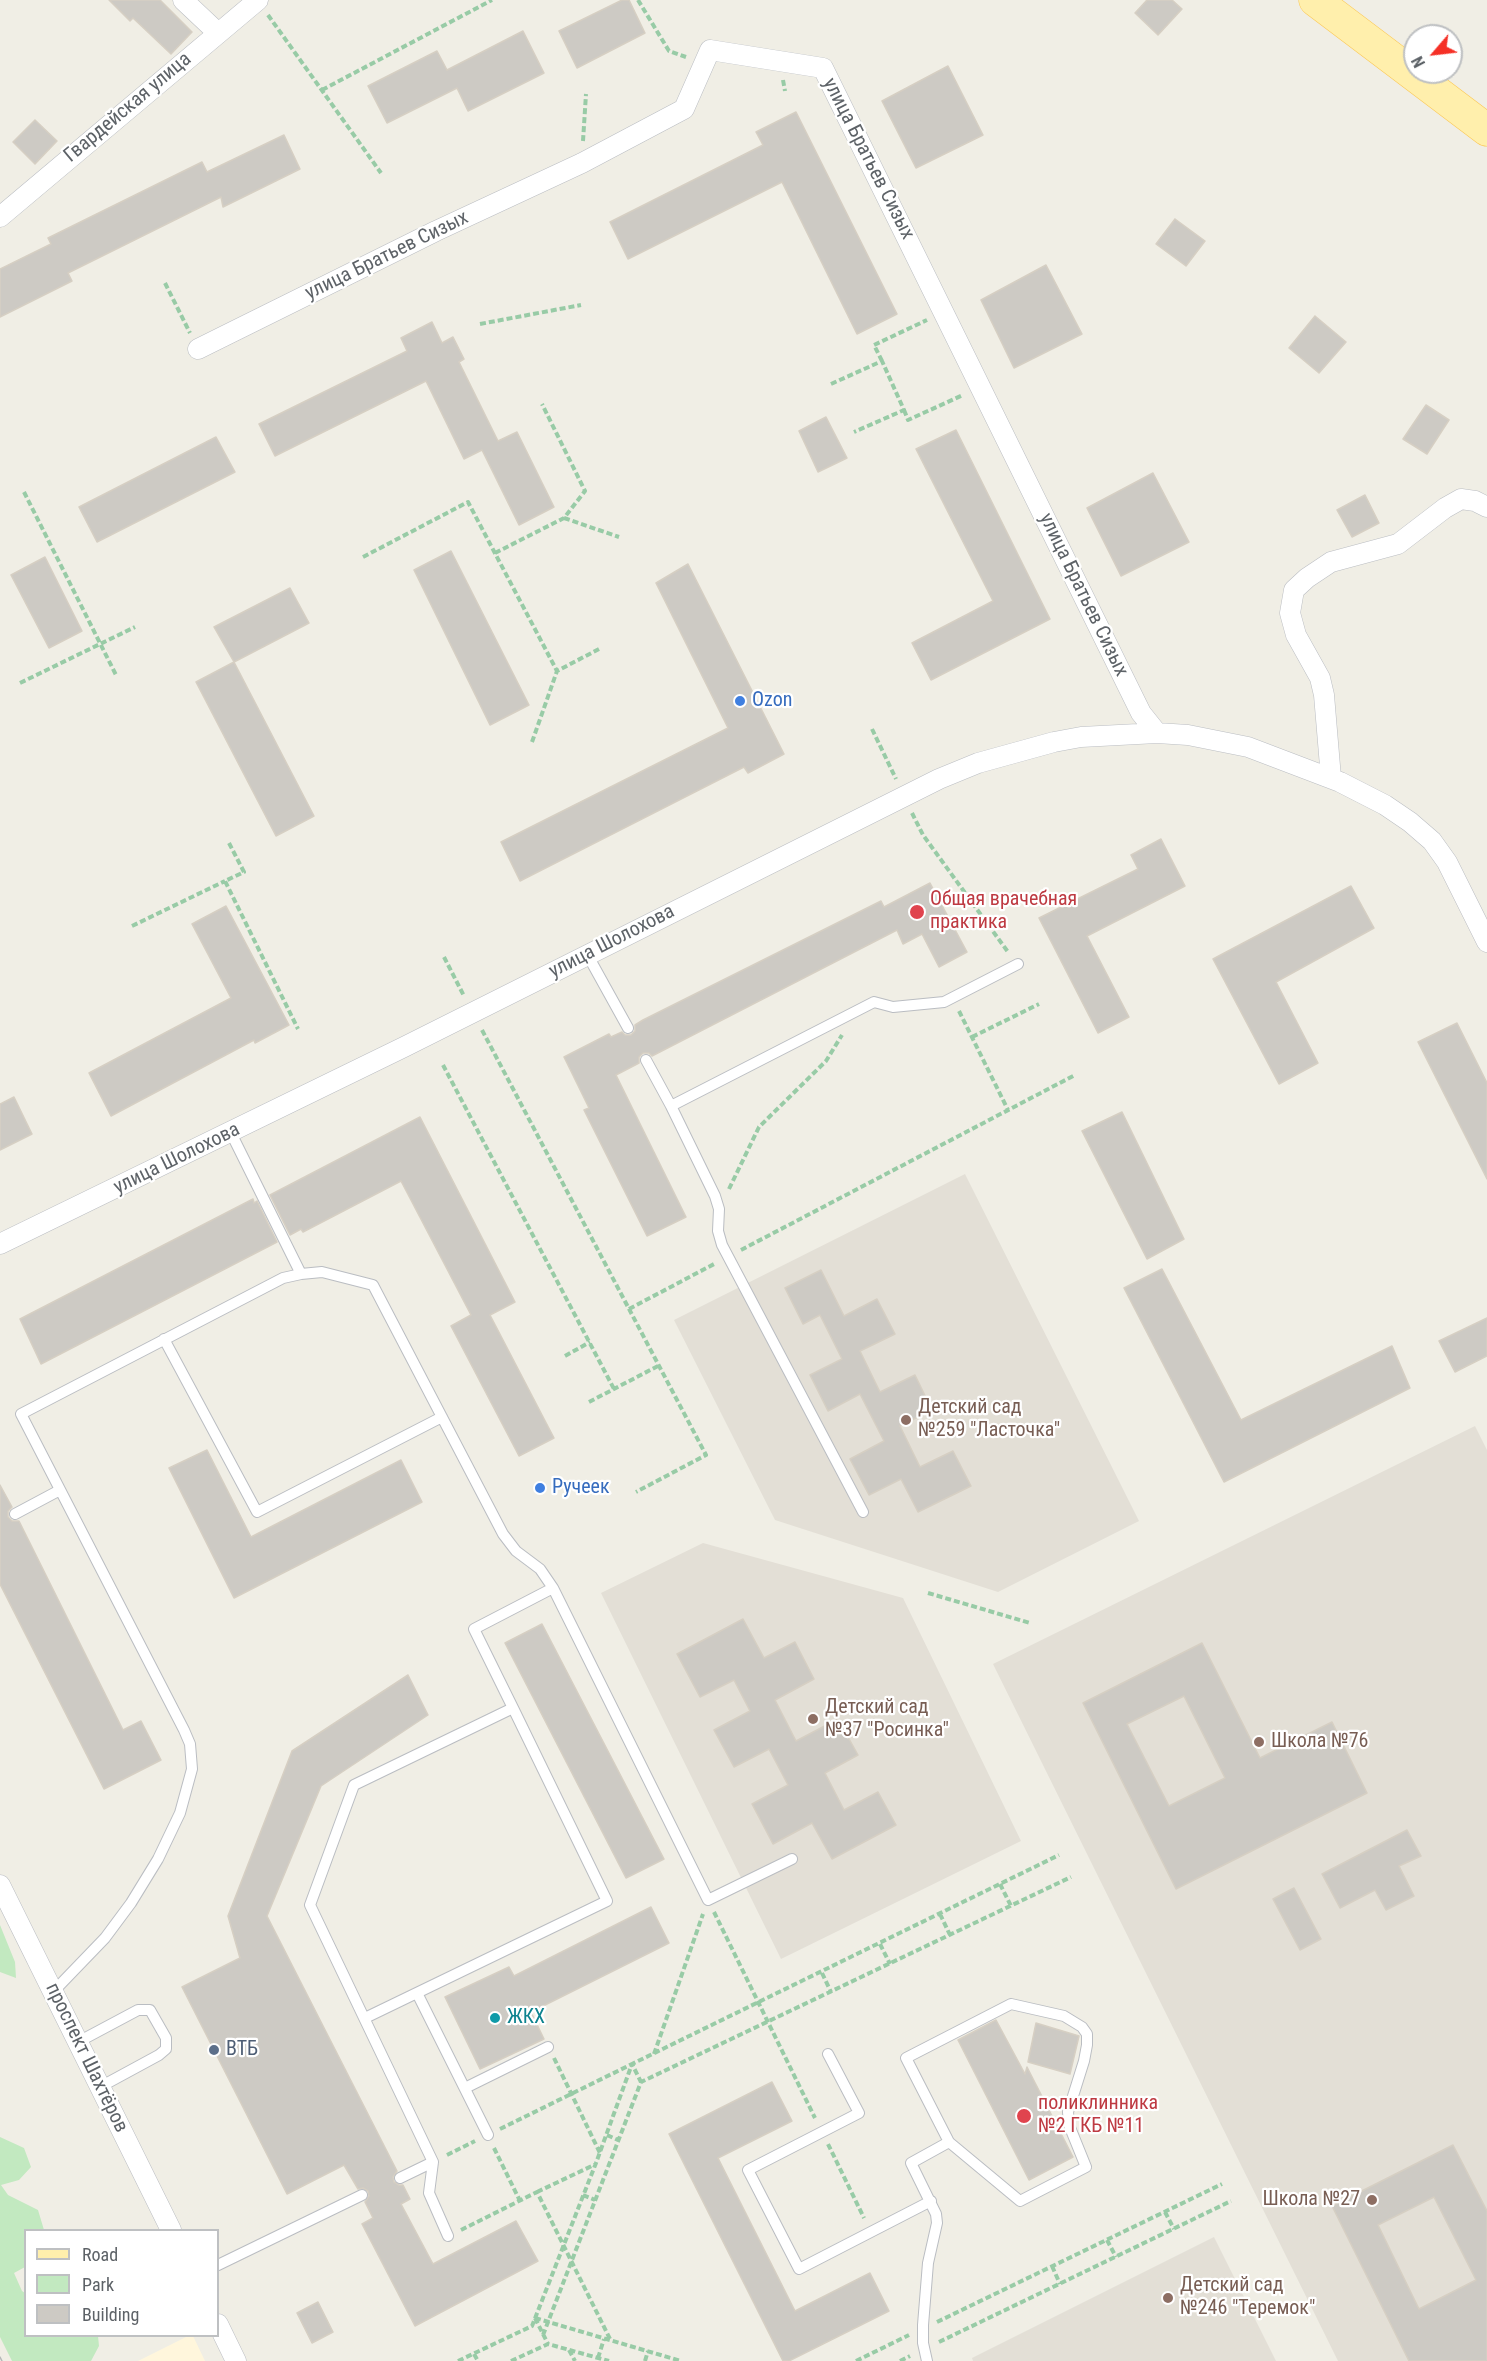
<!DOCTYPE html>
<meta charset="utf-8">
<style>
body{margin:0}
#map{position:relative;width:1487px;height:2361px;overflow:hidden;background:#f0eee5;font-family:"Roboto Condensed",sans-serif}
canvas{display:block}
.legend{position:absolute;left:24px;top:2229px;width:195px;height:108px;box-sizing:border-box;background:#fff;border:2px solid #bec0c2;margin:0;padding:8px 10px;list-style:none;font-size:18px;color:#5d6267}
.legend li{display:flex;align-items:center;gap:12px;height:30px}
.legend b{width:30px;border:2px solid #bec0c2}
.north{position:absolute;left:1403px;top:24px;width:60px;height:60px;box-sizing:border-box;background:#fff;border:2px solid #bec0c2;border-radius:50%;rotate:242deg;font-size:16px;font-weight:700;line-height:24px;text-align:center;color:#5d6267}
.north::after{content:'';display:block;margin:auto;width:21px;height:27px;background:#f53026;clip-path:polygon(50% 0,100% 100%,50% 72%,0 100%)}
</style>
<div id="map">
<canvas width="1487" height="2361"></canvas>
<ul class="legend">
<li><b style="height:8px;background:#ffefac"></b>Road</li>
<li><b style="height:16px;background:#c2e9c0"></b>Park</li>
<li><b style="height:16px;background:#cdcac4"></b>Building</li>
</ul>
<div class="north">N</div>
</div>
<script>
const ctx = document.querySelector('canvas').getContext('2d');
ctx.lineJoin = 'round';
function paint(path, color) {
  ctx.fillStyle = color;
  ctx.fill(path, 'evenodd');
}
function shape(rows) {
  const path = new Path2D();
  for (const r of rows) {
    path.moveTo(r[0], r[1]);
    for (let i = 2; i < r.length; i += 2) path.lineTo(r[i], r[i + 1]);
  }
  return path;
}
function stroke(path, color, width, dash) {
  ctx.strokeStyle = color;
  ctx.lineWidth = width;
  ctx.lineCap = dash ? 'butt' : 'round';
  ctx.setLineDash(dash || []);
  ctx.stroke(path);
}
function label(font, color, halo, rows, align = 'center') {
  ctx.font = font + ' "Roboto Condensed",sans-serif';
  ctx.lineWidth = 4.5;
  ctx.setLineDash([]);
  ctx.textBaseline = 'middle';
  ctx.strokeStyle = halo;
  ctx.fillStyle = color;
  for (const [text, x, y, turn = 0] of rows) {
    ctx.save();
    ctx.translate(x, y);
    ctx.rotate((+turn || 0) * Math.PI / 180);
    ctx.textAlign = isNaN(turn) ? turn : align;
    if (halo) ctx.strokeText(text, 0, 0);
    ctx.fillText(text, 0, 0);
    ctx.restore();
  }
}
paint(shape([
 [188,2336,193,2336,205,2361,138,2361]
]), '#fff6dc');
paint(shape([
 [965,1174,1139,1521,998,1592,775,1520,674,1320],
 [1475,1426,1487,1450,1487,2361,1338,2361,993,1664],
 [703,1543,903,1598,1021,1841,781,1959,601,1593],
 [1214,2237,1276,2361,973,2361,972,2358]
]), '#e3dfd6');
paint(shape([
 [0,1925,15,1962,16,1978,0,1972],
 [0,2137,24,2148,31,2167,19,2180,1,2185,8,2195,38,2210,44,2230,26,2230,25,2267,14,2273,22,2291,25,2293,26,2336,98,2336,99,2346,91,2361,12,2361,0,2337]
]), '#c2e9c0');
const building = shape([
 [109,0,160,0,192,32,171,54,133,18,130,21,109,0],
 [622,0,629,0,645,33,577,68,559,31,622,0],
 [1147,0,1172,0,1182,9,1158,35,1135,13,1147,0],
 [523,31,544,73,468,111,457,88,387,123,368,86,437,51,447,70,523,31],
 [948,66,983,135,916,168,882,101,948,66],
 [796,112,897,314,857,334,782,182,628,259,610,222,763,145,756,132,796,112],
 [35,120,57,141,35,164,13,142,35,120],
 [284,135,300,169,223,207,221,197,68,273,72,281,0,317,0,269,51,244,48,238,202,162,207,172,284,135],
 [1175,219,1205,241,1186,266,1156,244,1175,219],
 [1046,265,1082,334,1014,368,981,300,1046,265],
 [1315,316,1346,342,1319,373,1289,348,1315,316],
 [432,322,442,343,453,337,464,359,459,362,498,441,517,432,554,507,519,525,482,450,464,459,426,381,275,456,259,424,407,351,401,338,432,322],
 [1426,405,1449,420,1427,454,1403,439,1426,405],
 [826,417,847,458,818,472,799,431,826,417],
 [956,430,1050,619,931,680,912,643,993,601,916,449,956,430],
 [216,437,235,472,97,542,79,507,216,437],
 [1153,473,1189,542,1121,576,1087,508,1153,473],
 [1365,495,1379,523,1352,537,1337,510,1365,495],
 [451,551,529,705,490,725,414,570,451,551],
 [45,557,82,631,49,648,11,575,45,557],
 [688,564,784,754,748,773,744,767,520,881,501,842,728,728,656,583,688,564],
 [290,588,309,623,234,662,214,627,290,588],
 [234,662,314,816,276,836,196,682,234,662],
 [1161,839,1185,886,1087,936,1129,1017,1098,1033,1039,918,1138,869,1131,855,1161,839],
 [930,883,967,952,939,967,922,934,903,944,897,930,652,1056,649,1053,643,1053,639,1057,639,1063,616,1075,686,1217,647,1236,584,1110,589,1108,564,1057,609,1034,611,1037,622,1032,625,1035,631,1035,635,1031,635,1025,643,1020,881,901,884,907,930,883],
 [1351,886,1374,928,1276,982,1318,1063,1279,1084,1213,959,1351,886],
 [226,906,289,1025,255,1043,254,1040,111,1116,89,1073,231,998,192,924,226,906],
 [1457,1023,1487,1083,1487,1179,1418,1042,1457,1023],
 [14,1097,32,1134,0,1150,0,1104,14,1097],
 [1122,1112,1184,1239,1147,1259,1082,1131,1122,1112],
 [420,1117,515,1302,490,1315,554,1438,519,1456,451,1326,471,1315,401,1181,303,1232,301,1229,290,1235,270,1195,420,1117],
 [253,1199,254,1203,257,1201,277,1242,41,1364,20,1319,253,1199],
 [1162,1269,1241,1420,1392,1346,1410,1388,1224,1482,1124,1288,1162,1269],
 [821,1270,844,1316,877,1299,895,1334,860,1351,880,1392,915,1375,932,1410,900,1426,920,1467,953,1451,971,1486,918,1512,901,1479,869,1495,850,1459,884,1441,860,1394,828,1411,810,1375,842,1359,820,1315,803,1324,785,1288,821,1270],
 [1487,1318,1487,1356,1455,1372,1439,1341,1487,1318],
 [207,1450,251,1537,401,1460,422,1502,234,1598,169,1468,207,1450],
 [0,1485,12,1507,8,1511,8,1517,12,1521,19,1521,123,1730,141,1721,161,1760,104,1789,0,1584,0,1485],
 [743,1619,764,1658,795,1642,814,1679,775,1700,796,1741,838,1719,858,1755,825,1773,844,1810,878,1792,896,1825,832,1859,812,1823,773,1844,752,1804,788,1785,769,1749,734,1767,714,1730,750,1711,734,1680,700,1697,677,1654,743,1619],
 [542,1624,664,1859,626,1878,505,1643,542,1624],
 [1202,1643,1260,1758,1332,1722,1367,1793,1176,1889,1083,1703,1202,1643],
 [1184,1696,1225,1778,1169,1806,1127,1724,1184,1696],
 [408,1675,428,1715,321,1786,267,1916,397,2171,393,2177,394,2182,399,2185,403,2185,410,2199,401,2204,433,2264,516,2221,538,2261,415,2326,362,2224,373,2218,365,2202,369,2196,368,2191,363,2188,358,2189,344,2165,287,2194,182,1987,240,1958,228,1916,292,1751,408,1675],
 [1407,1830,1421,1856,1399,1866,1414,1896,1386,1910,1375,1890,1340,1908,1322,1874,1407,1830],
 [1294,1888,1321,1939,1300,1950,1273,1899,1294,1888],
 [651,1907,669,1943,531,2012,544,2039,480,2069,445,1997,509,1967,514,1976,651,1907],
 [996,2020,1025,2074,1027,2067,1073,2157,1029,2180,958,2040,996,2020],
 [1036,2023,1079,2036,1070,2074,1028,2062,1036,2023],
 [772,2082,792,2121,718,2158,795,2311,870,2273,889,2311,789,2361,783,2361,669,2134,772,2082],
 [1453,2145,1487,2211,1487,2361,1409,2361,1332,2206,1453,2145],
 [1434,2197,1476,2280,1419,2309,1378,2225,1434,2197],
 [318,2302,333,2332,312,2343,297,2313,318,2302]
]);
paint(building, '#cdcac4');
stroke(building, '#d6cfc3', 1.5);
const lane = shape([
 [587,954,628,1028],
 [646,1060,671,1106,874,1002,893,1007,944,1002,1018,964],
 [671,1106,715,1196,719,1209,718,1231,722,1245,863,1512],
 [231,1133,301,1274,322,1272,373,1285,503,1534,516,1551,540,1569,553,1588,474,1629,513,1708,354,1785,310,1905,433,2162,400,2178],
 [164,1339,257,1512,442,1417],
 [15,1514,60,1490],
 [553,1588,708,1900,792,1859],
 [53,1992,105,1938,131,1903,158,1859,180,1813,192,1769,190,1744,184,1730,21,1414,283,1278,301,1274],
 [417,1993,488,2135],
 [365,2018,607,1901,513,1708],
 [78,2042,138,2010,150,2010,166,2038,166,2049,159,2055,100,2087],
 [828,2054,859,2113,748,2170,799,2269,931,2201],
 [465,2088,548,2047],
 [433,2162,429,2193,448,2236],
 [218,2265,362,2195],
 [927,2361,923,2343,923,2325,928,2263,937,2223,936,2214,911,2163,949,2142,906,2058,1011,2004,1064,2016,1082,2027,1087,2034,1087,2045,1084,2061,1068,2112,1069,2125,1086,2167,1020,2201,949,2142]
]);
const street = shape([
 [183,0,218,33],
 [0,217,258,0],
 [198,349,436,231,582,163,684,109,710,50,823,68,1141,713,1157,733],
 [1331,778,1324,695,1320,678,1296,635,1290,613,1294,590,1307,578,1331,562,1398,544,1445,508,1461,499,1475,501,1487,507],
 [0,1244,404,1047,939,779,978,763,1054,742,1081,737,1157,733,1188,735,1248,747,1340,782,1385,805,1410,822,1432,841,1447,862,1487,942],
 [0,1885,171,2230],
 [218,2324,236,2361]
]);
const primary = shape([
 [1315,0,1487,130]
]);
stroke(lane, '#babdc2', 12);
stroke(street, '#babdc2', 21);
stroke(primary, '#fbc754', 33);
stroke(shape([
 [638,0,669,51,686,57],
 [268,15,381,173],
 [783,80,785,91],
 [322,90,492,0],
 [583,141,586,94],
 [165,283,190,333],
 [480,324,581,305],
 [882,361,874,345,927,320],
 [831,384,882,361,904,410,854,432],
 [904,410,908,420,963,395],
 [24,492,116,675],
 [564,518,619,537],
 [495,553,564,518,585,491,542,404],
 [363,557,468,502,557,671,599,649],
 [20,683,135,627],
 [872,729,896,779],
 [532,742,557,671],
 [912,813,923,835,1008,952],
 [229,843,244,872,225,881,298,1029],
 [132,926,225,881],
 [444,957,464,996],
 [959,1011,1008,1110],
 [482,1030,706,1455,636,1492],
 [972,1037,1039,1004],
 [443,1065,614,1389],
 [729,1189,759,1127,826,1061,842,1035],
 [741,1250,1075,1075],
 [629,1309,716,1263],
 [565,1356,590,1342],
 [589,1402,658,1366],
 [928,1593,1030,1623],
 [1000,1884,1011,1906],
 [714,1912,815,2118],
 [940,1914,950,1935],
 [880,1944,890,1964],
 [822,1973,831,1992],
 [654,2054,703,1914],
 [554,2058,600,2153],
 [500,2129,632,2064,641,2082],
 [607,2135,618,2140],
 [828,2144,864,2218],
 [494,2148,520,2201],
 [447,2155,475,2141],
 [537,2192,596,2164],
 [583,2195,595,2200],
 [1165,2212,1174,2229],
 [461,2230,537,2192,611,2341],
 [1107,2240,1116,2257],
 [1052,2266,1060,2284],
 [535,2318,681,2361],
 [535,2318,548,2344],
 [937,2322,1222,2184],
 [543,2335,641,2082,1071,1877],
 [939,2342,1231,2201],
 [569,2350,575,2361],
 [474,2354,478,2361],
 [598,2358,604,2339],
 [458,2361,532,2326,596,2163,632,2064,1059,1855],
 [511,2361,548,2344,609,2361],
 [645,2361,648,2351],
 [856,2361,909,2335],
 [900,2361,910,2356]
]), '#98cba6', 4, [6, 3]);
stroke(lane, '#fff', 10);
stroke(street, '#fff', 20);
stroke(primary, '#ffefac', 32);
stroke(shape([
 [0,2357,2,2361]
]), '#b6b7b8', 1.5);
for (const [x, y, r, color] of [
 [740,701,6,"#3f7fe0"],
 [917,912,8,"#e0444e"],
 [906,1420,6,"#8d6e63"],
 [540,1488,6,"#3f7fe0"],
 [813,1719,6,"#8d6e63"],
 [1259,1742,6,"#8d6e63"],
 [495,2018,6,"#0f9aa8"],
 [214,2050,6,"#5c6f8a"],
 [1024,2116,8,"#e0444e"],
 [1372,2200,6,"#8d6e63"],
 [1168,2298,6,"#8d6e63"]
]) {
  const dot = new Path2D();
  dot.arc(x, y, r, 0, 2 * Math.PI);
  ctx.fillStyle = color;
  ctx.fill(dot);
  stroke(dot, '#fff', 2);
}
label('20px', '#5d6267', '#fff', [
 ["Гвардейская улица",128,108,-40],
 ["улица Братьев Сизых",868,159,63],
 ["улица Братьев Сизых",387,256,-26],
 ["улица Братьев Сизых",1083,595,64],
 ["улица Шолохова",612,942,-27],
 ["улица Шолохова",177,1159,-26],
 ["проспект Шахтёров",86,2058,64]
]);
label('20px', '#366cbe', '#fff', [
 ["Ozon",752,701],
 ["Ручеек",552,1488]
], 'left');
label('20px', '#be3a42', '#fff', [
 ["Общая врачебная",930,900],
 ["практика",930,923],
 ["поликлинника",1038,2104],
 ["№2 ГКБ №11",1038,2127]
], 'left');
label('20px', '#785e54', '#fff', [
 ["Детский сад",918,1408],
 ["№259 \"Ласточка\"",918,1431],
 ["Детский сад",825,1708],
 ["№37 \"Росинка\"",825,1731],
 ["Школа №76",1271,1742],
 ["Школа №27",1360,2200,"right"],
 ["Детский сад",1180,2286],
 ["№246 \"Теремок\"",1180,2309]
], 'left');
label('20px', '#0d838f', '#fff', [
 ["ЖКХ",507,2018]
], 'left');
label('20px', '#4e5e75', '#fff', [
 ["ВТБ",226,2050]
], 'left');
</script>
